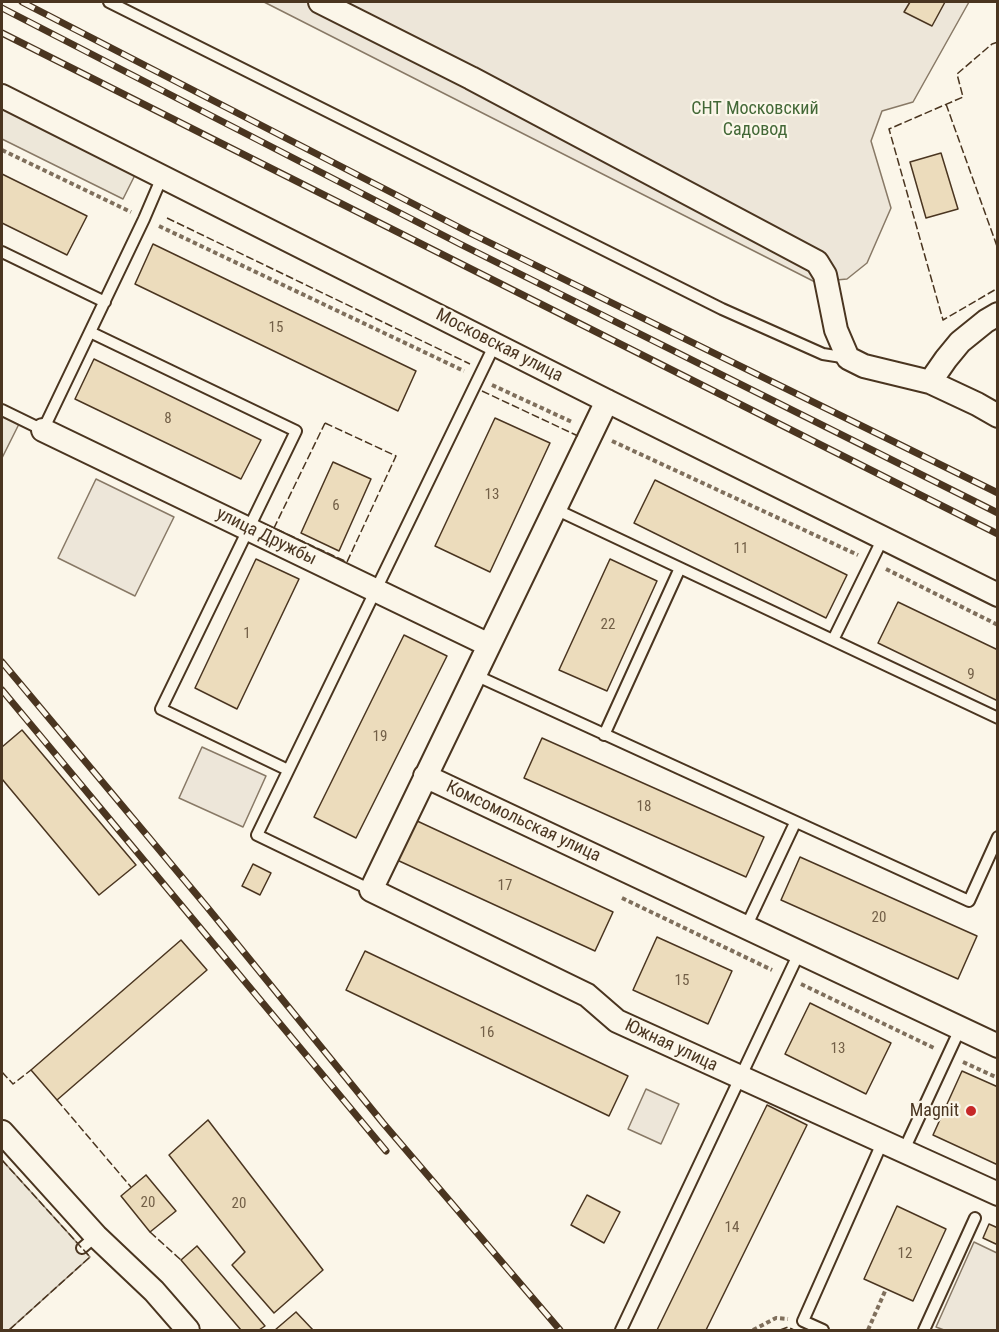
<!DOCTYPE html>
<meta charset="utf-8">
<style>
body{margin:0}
#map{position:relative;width:999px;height:1332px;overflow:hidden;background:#fbf6e9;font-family:"Roboto Condensed",sans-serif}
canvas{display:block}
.frame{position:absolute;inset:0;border:3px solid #4a3520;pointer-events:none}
</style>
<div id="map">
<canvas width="999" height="1332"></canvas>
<div class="frame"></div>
</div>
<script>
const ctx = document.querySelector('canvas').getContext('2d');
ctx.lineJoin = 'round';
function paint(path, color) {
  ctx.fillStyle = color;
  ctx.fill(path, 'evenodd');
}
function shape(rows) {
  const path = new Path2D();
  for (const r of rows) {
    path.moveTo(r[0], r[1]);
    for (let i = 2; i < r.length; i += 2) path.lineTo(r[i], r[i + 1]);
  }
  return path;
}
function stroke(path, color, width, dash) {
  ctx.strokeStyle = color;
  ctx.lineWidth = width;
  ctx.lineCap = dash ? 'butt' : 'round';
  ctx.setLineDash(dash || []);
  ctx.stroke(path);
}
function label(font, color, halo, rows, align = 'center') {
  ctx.font = font + ' "Roboto Condensed",sans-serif';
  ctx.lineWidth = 4.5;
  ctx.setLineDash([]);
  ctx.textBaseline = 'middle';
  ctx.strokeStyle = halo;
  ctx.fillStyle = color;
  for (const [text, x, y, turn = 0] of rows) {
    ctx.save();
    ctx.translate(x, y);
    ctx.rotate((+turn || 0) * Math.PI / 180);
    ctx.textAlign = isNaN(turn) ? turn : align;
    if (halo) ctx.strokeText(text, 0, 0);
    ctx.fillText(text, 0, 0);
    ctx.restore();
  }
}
const green = shape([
 [264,2,969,2,913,102,882,111,871,141,891,208,867,263,847,279,815,282,264,2],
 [96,479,174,517,135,596,58,558,96,479],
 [202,747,266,776,243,827,179,798,202,747],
 [646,1089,679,1104,661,1144,628,1129,646,1089],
 [974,1242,997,1253,997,1330,944,1330,936,1327,974,1242]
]);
paint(green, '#ede6d9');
stroke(green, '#887966', 1.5);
const parking = shape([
 [2,97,140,165,123,199,2,139,2,97],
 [2,410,21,420,2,458,2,410],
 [2,1160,90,1257,9,1330,2,1330,2,1160]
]);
paint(parking, '#ede7d9');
stroke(parking, '#887966', 1.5);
const building = shape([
 [910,2,945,2,932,26,904,12,910,2],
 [941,153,958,209,926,218,910,162,941,153],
 [2,174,87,216,67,255,2,223,2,174],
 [153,244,416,371,398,411,135,284,153,244],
 [94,359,261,440,241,479,75,399,94,359],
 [495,418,550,443,490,572,435,546,495,418],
 [333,462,371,479,339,551,301,533,333,462],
 [655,480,847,575,826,618,634,523,655,480],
 [256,559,299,579,237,709,195,688,256,559],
 [610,559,657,581,607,691,559,670,610,559],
 [898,602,998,650,998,701,878,643,898,602],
 [404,635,447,656,356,838,314,817,404,635],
 [22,730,136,865,99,895,2,779,2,747,22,730],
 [542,738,764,837,746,877,524,778,542,738],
 [415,820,613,912,595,951,397,860,415,820],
 [800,857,977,936,958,979,781,900,800,857],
 [253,864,271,873,260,895,242,886,253,864],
 [657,937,732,971,708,1024,633,990,657,937],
 [181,940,207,970,57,1100,31,1070,181,940],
 [365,951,628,1076,609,1116,346,990,365,951],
 [810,1003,891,1043,866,1094,785,1054,810,1003],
 [962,1071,998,1087,998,1165,933,1135,962,1071],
 [767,1105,807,1125,706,1330,657,1330,767,1105],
 [208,1120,323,1270,274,1313,232,1265,245,1252,169,1155,208,1120],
 [146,1175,176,1211,150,1232,121,1196,146,1175],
 [587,1195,620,1212,604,1243,571,1225,587,1195],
 [897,1206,946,1229,913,1301,864,1279,897,1206],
 [989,1224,998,1228,998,1245,983,1238,989,1224],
 [197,1246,265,1326,259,1330,241,1330,181,1260,197,1246],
 [296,1312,313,1330,275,1330,296,1312]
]);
paint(building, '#ecdcbc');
stroke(building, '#4a3520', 1.5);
const service = shape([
 [109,2,722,309,823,354,848,358],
 [2,252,105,302],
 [90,332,296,431,161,709,288,770],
 [2,410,43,430,144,219,162,177],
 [555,509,998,718],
 [833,640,883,538],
 [475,675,969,901,998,837],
 [604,735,680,568],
 [371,890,257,835,495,344],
 [746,927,795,823],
 [903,1152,960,1029],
 [82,1248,96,1236],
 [621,1330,799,953],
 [823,1330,803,1321,882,1143],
 [924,1330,975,1218]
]);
const minor = shape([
 [320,2,471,78,817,262,825,275,836,330,848,358,864,366,930,382,977,404,998,416],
 [2,96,607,401,998,595],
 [930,382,946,359,960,342,986,321,998,314],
 [607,401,371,890,587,995,617,1021,998,1194],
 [43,430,489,645],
 [425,776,998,1046],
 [2,1132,96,1236,154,1291,188,1330]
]);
stroke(service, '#4a3520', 14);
stroke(minor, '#4a3520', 26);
stroke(shape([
 [2,150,131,212],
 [159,226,464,371],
 [492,385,572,422],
 [612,441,858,555],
 [886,569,998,625],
 [622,898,772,970],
 [801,984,934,1048],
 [963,1062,998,1078],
 [753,1330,776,1318,788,1319],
 [868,1330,886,1289]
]), '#7f6f5c', 4, [4.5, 3]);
stroke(service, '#fbf6e9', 10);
stroke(minor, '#fbf6e9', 22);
const rail = shape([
 [22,2,468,232,998,493],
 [2,8,460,244,998,513],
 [2,33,998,534],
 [2,662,207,907,383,1123,560,1330],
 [2,690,386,1151]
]);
stroke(rail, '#4a3520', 7);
stroke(rail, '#fbf6e9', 4.5, [14]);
stroke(shape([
 [998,42,992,44,957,74,963,97,889,129,943,320,998,288],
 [946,104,998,249],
 [167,218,470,364],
 [482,391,578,436],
 [325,423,396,456,347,562,274,528,325,423],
 [2,1072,13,1084,31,1070],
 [57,1100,131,1187],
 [2,1160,90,1257,9,1330],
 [150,1232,181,1260],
 [780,1330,788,1327,794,1330]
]), '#4a3520', 1.5, [8, 3]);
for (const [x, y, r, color] of [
 [971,1111,6,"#c62828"]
]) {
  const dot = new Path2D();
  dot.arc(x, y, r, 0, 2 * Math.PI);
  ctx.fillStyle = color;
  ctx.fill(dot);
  stroke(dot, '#fbf6e9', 2);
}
label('15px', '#725f47', null, [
 ["15",276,328],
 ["8",168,419],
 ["13",492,495],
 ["6",336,506],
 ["11",741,549],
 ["22",608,625],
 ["1",247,634],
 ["9",971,675],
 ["19",380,737],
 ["18",644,807],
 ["17",505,886],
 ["20",879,918],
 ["15",682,981],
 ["16",487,1033],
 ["13",838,1049],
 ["20",148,1203],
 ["20",239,1204],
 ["14",732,1228],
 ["12",905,1254]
]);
label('18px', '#436837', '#fbf6e9', [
 ["СНТ Московский",755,109],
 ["Садовод",755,130]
]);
label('18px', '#4a3520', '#fbf6e9', [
 ["Московская улица",499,346,27],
 ["улица Дружбы",266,537,26],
 ["Комсомольская улица",523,822,25],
 ["Южная улица",671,1046,25]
]);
label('18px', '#4a3520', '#fbf6e9', [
 ["Magnit",959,1111]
], 'right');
</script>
